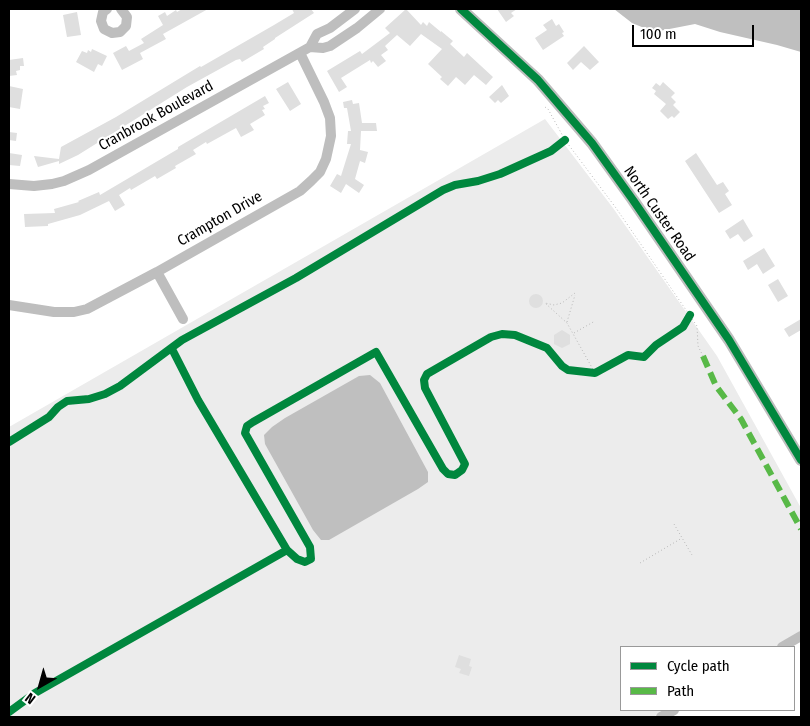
<!DOCTYPE html>
<style>
body{margin:0}
#map{position:relative;width:810px;height:726px;overflow:hidden;background:#fff;font-family:"Fira Sans Condensed",sans-serif}
canvas{display:block}
.frame{position:absolute;inset:0;border:10px solid #000;pointer-events:none}
.legend{position:absolute;left:620px;top:646px;width:175px;height:65px;box-sizing:border-box;background:#fff;border:1px solid #999;margin:0;padding:6px 9px;list-style:none;font-size:15px;color:#000}
.legend li{display:flex;align-items:center;gap:10px;height:25px}
.legend b{width:25px;border:1px solid #999}
.north{position:absolute;left:15px;top:661px;width:50px;height:50px;-webkit-text-stroke:4px #fff;paint-order:stroke;rotate:218deg;font-size:14px;font-weight:700;line-height:20px;text-align:center;color:#000}
.north::after{content:'';display:block;margin:auto;width:18px;height:22px;background:#000;clip-path:polygon(50% 0,100% 100%,50% 72%,0 100%)}
.scale{position:absolute;left:632px;top:25px;width:122px;height:22px;box-sizing:border-box;border:2px solid #000;border-top:0;padding-left:6px;font-size:15px;line-height:18px;white-space:nowrap;color:#000;-webkit-text-stroke:4px #fff;paint-order:stroke}
</style>
<div id="map">
<canvas width="810" height="726"></canvas>
<div class="frame"></div>
<ul class="legend">
<li><b style="height:6px;background:#00873e"></b>Cycle path</li>
<li><b style="height:6px;background:#58b947"></b>Path</li>
</ul>
<div class="north">N</div>
<div class="scale">100 m</div>
</div>
<script>
const ctx = document.querySelector('canvas').getContext('2d');
ctx.lineJoin = 'round';
function paint(path, color) {
  ctx.fillStyle = color;
  ctx.fill(path, 'evenodd');
}
function shape(rows) {
  const path = new Path2D();
  for (const r of rows) {
    if (r.length === 3) {
      path.moveTo(r[0] + r[2], r[1]);
      path.arc(r[0], r[1], r[2], 0, 2 * Math.PI);
      continue;
    }
    path.moveTo(r[0], r[1]);
    for (let i = 2; i < r.length; i += 2) path.lineTo(r[i], r[i + 1]);
  }
  return path;
}
function stroke(path, color, width, dash) {
  ctx.strokeStyle = color;
  ctx.lineWidth = width;
  ctx.lineCap = dash ? 'butt' : 'round';
  ctx.setLineDash(dash || []);
  ctx.stroke(path);
}
function label(font, color, halo, rows, align = 'center') {
  ctx.font = font + ' "Fira Sans Condensed",sans-serif';
  ctx.lineWidth = 4;
  ctx.setLineDash([]);
  ctx.textBaseline = 'middle';
  ctx.strokeStyle = halo;
  ctx.fillStyle = color;
  for (const [text, x, y, turn = 0] of rows) {
    ctx.save();
    ctx.translate(x, y);
    ctx.rotate((+turn || 0) * Math.PI / 180);
    ctx.textAlign = isNaN(turn) ? turn : align;
    if (halo) ctx.strokeText(text, 0, 0);
    ctx.fillText(text, 0, 0);
    ctx.restore();
  }
}
paint(shape([
 [545,119,613,208,717,356,801,508,801,632,775,647,621,647,621,710,666,710,653,717,9,717,9,427]
]), '#ececec');
paint(shape([
 [614,9,801,9,801,52,777,45,720,32,695,24,654,32,632,23],
 [370,375,380,383,428,472,428,482,418,489,329,540,321,540,313,530,265,444,264,435,272,427,285,418,359,376]
]), '#bfbfbf');
paint(shape([
 [182,9,208,9,163,34,166,39,140,53,143,59,122,70,113,53,126,46,129,51,144,43,141,39,163,25,158,16,165,12,167,16,176,10,177,12],
 [292,9,311,9,314,13,275,38,275,39,263,47,264,49,242,62,240,59,236,60,187,87,78,155,59,164,59,161,38,167,34,156,59,159,61,147,116,117,200,66,201,67,274,25,294,13],
 [406,9,421,25,423,22,427,26,429,22,441,32,441,31,453,41,450,44,464,57,467,53,493,77,486,85,474,75,465,85,456,77,448,86,440,79,442,77,428,64,442,49,421,34,410,46,397,35,385,46,388,50,381,55,386,61,378,67,373,61,371,63,370,60,341,78,347,87,339,92,327,71,360,51,362,54,390,33,385,28],
 [497,9,517,9,511,13,514,16,506,22],
 [77,12,81,35,67,37,63,15],
 [552,19,556,26,559,24,564,32,562,33,564,36,543,50,535,38,547,30,543,25],
 [584,46,599,62,590,70,581,62,573,70,567,63],
 [92,49,107,56,102,66,98,64,94,72,76,62,82,51,87,53,88,50,91,52],
 [23,58,24,66,20,66,20,70,16,71,17,75,9,76,9,60],
 [288,82,301,104,290,111,276,89],
 [663,82,675,93,671,97,676,102,673,105,680,112,674,118,672,116,668,119,660,111,666,104,654,94,656,91,652,88,656,83,660,86],
 [502,85,509,96,501,103,498,100,495,103,489,97],
 [9,86,23,89,20,109,9,107],
 [265,96,269,103,263,106,265,109,262,110,265,115,250,124,254,130,241,137,236,128,207,144,206,142,193,150,196,154,175,166,176,168,157,179,155,176,131,190,130,188,119,195,125,205,115,211,109,201,80,215,48,224,48,226,25,227,24,214,55,213,54,209,79,202,78,201,99,192,100,195,178,149,178,147],
 [352,100,353,104,359,103,362,123,376,123,377,131,361,131,360,150,368,152,365,163,360,161,355,179,364,185,359,193,346,184,341,193,330,186,337,174,341,176,351,144,347,144,348,131,351,131,347,108,344,108,343,102],
 [9,132,17,133,16,141,9,140],
 [9,153,22,155,20,166,9,165],
 [696,153,717,185,723,182,729,191,725,194,732,205,719,213,685,161],
 [743,219,753,236,744,242,738,234,730,239,725,231],
 [764,248,775,266,763,274,757,264,748,270,743,261],
 [778,279,788,296,778,302,768,285],
 [536,301,7],
 [801,319,801,330,789,337,784,329],
 [562,330,570,335,570,344,562,348,554,344,554,335],
 [459,655,471,659,469,666,472,667,469,676,459,673,461,669,455,667]
]), '#dfdfdf');
stroke(shape([
 [545,107,548,109,565,140,616,208,697,326,698,346,703,356],
 [575,293,562,303,554,305,545,303,567,323,595,373],
 [567,322,575,295],
 [574,333,595,321],
 [674,524,692,555],
 [640,563,682,538]
]), '#b9b9b9', 1, [1, 2.5]);
stroke(shape([
 [107,9,103,12,101,21,104,29,112,33,120,32,126,26,127,17,121,9],
 [310,47,323,48,330,46,357,28,380,9],
 [9,184,34,186,52,184,64,181,89,170,310,47,317,34,330,28,355,9],
 [157,272,183,319],
 [9,305,54,312,74,312,87,309,157,272,300,191,311,181,320,172,326,159,331,136,330,118,324,102,300,53],
 [782,647,801,636],
 [661,717,674,710]
]), '#bebebe', 10);
stroke(shape([
 [461,9,538,80,592,143,633,200,729,340,801,460]
]), '#bebebe', 12);
stroke(shape([
 [703,356,716,386,741,419,801,529]
]), '#58b947', 6, [12, 6]);
stroke(shape([
 [461,9,538,80,592,143,633,200,729,340,801,460],
 [172,349,198,400,287,550,297,559,305,562,311,559,310,547,245,433,247,426,253,422,376,352,443,469,448,474,455,475,462,470,465,464,425,388,424,380,427,374,491,337,502,334,515,335,547,348,562,366,568,370,595,373,628,355,644,357,656,345,683,327,690,315],
 [9,442,49,417,58,407,67,401,89,399,105,394,120,386,182,340,296,278,443,190,455,185,478,181,500,174,551,151,565,140],
 [9,712,35,693,287,550]
]), '#00873e', 8);
label('15px', '#000', '#fff', [
 ["Cranbrook Boulevard",156,116,-29],
 ["North Custer Road",659,214,55],
 ["Crampton Drive",220,219,-30]
]);
</script>
